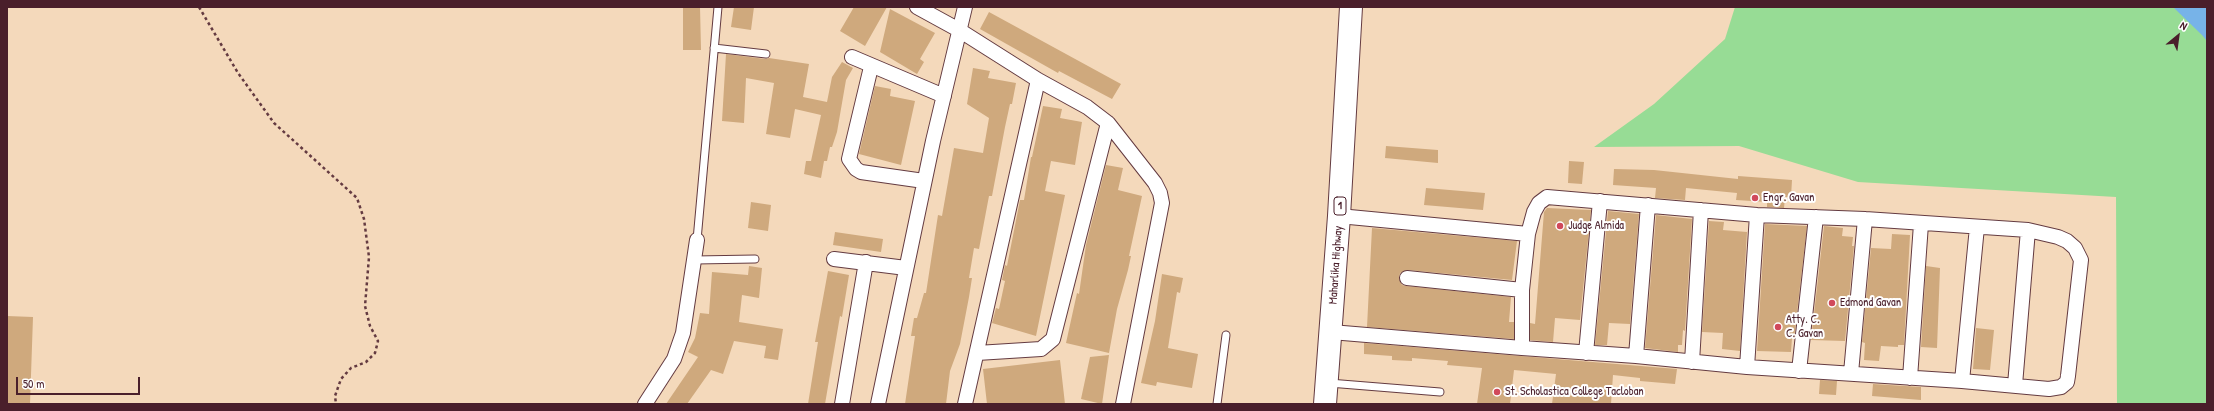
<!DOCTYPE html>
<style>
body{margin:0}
#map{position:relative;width:2214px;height:411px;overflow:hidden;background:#f4d9bb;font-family:"Patrick Hand",sans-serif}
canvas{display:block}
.frame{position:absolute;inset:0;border:8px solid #4a1f2b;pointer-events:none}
.north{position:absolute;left:2158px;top:16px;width:40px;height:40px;-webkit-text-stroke:3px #fff;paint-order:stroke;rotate:29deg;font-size:11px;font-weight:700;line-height:16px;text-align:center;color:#4a1f2b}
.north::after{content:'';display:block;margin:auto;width:14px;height:18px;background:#4a1f2b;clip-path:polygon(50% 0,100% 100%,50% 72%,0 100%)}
.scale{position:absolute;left:16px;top:377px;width:124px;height:18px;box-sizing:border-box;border:2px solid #4a1f2b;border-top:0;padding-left:5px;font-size:12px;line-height:14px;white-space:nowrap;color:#4a1f2b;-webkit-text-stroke:3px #fff;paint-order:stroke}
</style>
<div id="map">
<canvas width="2214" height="411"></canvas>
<div class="frame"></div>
<div class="north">N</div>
<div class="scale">50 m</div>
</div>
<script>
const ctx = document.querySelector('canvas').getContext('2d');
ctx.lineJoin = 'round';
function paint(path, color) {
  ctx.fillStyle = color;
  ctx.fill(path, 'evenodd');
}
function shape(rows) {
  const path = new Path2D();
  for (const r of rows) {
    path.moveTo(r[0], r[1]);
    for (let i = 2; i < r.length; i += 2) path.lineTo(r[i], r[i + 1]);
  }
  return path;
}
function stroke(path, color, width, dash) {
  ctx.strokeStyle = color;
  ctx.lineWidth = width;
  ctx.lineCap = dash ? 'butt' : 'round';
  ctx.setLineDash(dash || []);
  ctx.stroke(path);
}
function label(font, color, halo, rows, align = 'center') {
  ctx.font = font + ' "Patrick Hand",sans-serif';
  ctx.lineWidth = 4;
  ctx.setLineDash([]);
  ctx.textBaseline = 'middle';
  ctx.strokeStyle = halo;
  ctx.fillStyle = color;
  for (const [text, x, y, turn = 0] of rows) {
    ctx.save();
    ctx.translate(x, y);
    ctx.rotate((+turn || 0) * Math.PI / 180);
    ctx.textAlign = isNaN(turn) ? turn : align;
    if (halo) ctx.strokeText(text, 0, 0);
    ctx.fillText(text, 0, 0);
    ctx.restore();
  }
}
paint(shape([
 [1735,7,2207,7,2207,404,2117,404,2116,197,1858,182,1739,146,1594,147,1654,104,1725,39]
]), '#97dc95');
paint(shape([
 [2173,7,2207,7,2207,41,2202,35]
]), '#77b3e8');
paint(shape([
 [683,7,700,7,701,50,683,50],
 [734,7,754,7,751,30,731,27],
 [854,7,887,7,865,46,840,31],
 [890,9,935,33,920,59,924,62,917,74,880,52],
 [989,12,1121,84,1112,99,1059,71,1058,73,980,29],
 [726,54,765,59,769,58,809,64,803,97,827,102,832,77,842,62,853,68,846,80,837,132,832,147,830,147,827,161,824,161,821,178,804,174,806,161,811,161,821,115,795,109,790,138,766,134,774,83,746,78,744,123,722,121],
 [973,68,990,71,988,78,1016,83,1012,104,1010,104,1005,127,992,196,989,196,979,249,974,248,969,278,972,278,969,297,960,344,950,371,946,404,905,404,915,336,911,336,914,318,917,318,924,293,926,293,938,215,942,216,954,148,983,153,989,118,967,104],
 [875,86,891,89,890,96,915,101,901,165,859,154],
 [1043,106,1062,109,1060,118,1082,122,1075,165,1051,161,1045,191,1065,195,1036,336,992,323,996,308,999,309,1005,281,1002,280,1005,265,1007,266,1020,200,1024,200,1031,157,1032,157],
 [1386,146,1438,150,1438,163,1385,158],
 [1569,161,1584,162,1582,184,1568,183],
 [1106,165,1123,168,1118,190,1142,196,1129,256,1131,256,1128,270,1117,309,1109,353,1066,343,1077,293,1079,294,1086,245],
 [1614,169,1654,170,1738,179,1738,176,1792,180,1791,197,1785,197,1784,208,1767,207,1767,202,1736,200,1737,193,1686,188,1685,200,1655,198,1656,188,1613,185],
 [1426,188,1485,193,1483,210,1424,205],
 [751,202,771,205,768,231,748,228],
 [1547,208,1591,210,1580,320,1555,318,1553,342,1530,340,1530,323,1535,324,1544,212],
 [1608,211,1639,214,1630,324,1609,323,1607,345,1595,345],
 [1656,215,1692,219,1685,331,1683,330,1682,345,1678,345,1678,352,1645,348],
 [1709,221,1724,222,1723,230,1747,232,1740,351,1722,349,1723,333,1702,332],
 [1765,224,1807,226,1794,339,1792,338,1791,352,1757,351],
 [1824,226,1843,228,1842,236,1853,237,1852,246,1854,246,1845,341,1811,340],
 [1372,228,1517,241,1512,280,1408,270,1400,273,1399,278,1402,285,1406,286,1511,297,1509,322,1514,322,1514,339,1367,327],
 [835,232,883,239,881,252,833,245],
 [1892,234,1910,235,1904,345,1898,345,1898,347,1881,346,1879,361,1864,360,1865,343,1862,342,1871,248,1891,249],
 [749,266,762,268,759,298,742,295,739,322,783,329,778,360,764,358,766,346,734,341,723,374,711,370,687,404,666,404,698,357,688,352,695,338,700,313,709,314,712,272,748,275],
 [1926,266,1940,268,1937,348,1921,347],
 [828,271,849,275,842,317,840,316,825,404,808,404,818,342,815,342],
 [1162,274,1183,278,1180,293,1177,292,1168,348,1198,354,1192,388,1157,382,1156,386,1141,383,1155,321],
 [7,316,33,317,30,404,7,404],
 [1976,328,1994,330,1990,370,1973,369],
 [1364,343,1677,369,1675,384,1640,381,1640,378,1613,375,1611,404,1552,404,1556,374,1514,370,1510,404,1477,404,1482,368,1447,365,1448,361,1412,358,1412,361,1392,360,1392,356,1364,354],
 [1109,355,1102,404,1081,399,1090,357],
 [1060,360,1065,404,987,404,983,369],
 [1820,380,1837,381,1836,395,1819,394],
 [1873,384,1921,387,1921,400,1872,396]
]), '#cfa97d');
const lane = shape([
 [714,48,766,54],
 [697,240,718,7],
 [695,260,755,259],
 [1329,383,1440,392],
 [1217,404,1226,335]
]);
const street = shape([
 [917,7,959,30,1038,80,1087,107,1108,123,1155,183,1160,193,1162,203,1123,404],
 [852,57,944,96],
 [871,67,849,159,856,169,861,172,924,181],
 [1339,216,1528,234],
 [834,259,906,268],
 [1407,278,1522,290],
 [1331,332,1522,348,1636,356,1747,367,1962,381,2049,389,2061,387,2067,382,2068,376,2081,260,2075,248,2067,241,2058,237,2028,230,1865,219,1757,215,1547,197,1539,203,1534,212,1528,234,1522,290,1522,348],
 [977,353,1041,349,1053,339,1108,123],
 [1586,353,1600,201],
 [1636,356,1648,205],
 [1692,362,1701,210],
 [1747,367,1757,215],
 [1799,371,1816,217],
 [1851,373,1865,219],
 [1910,378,1921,224],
 [1962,381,1977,227],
 [2015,385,2028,230],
 [645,404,674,359,683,333,697,240],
 [842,404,866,262],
 [878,404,933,141,965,7],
 [965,404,1038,80]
]);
const highway = shape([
 [1325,404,1339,216,1351,7]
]);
stroke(lane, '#643b41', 9);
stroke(street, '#643b41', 16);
stroke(highway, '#643b41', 24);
stroke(shape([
 [199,7,238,73,274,123,357,198,364,219,369,257,365,306,370,326,378,341,375,353,366,362,351,368,341,379,335,396,336,404]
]), '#643b41', 2.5, [3, 3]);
stroke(lane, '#fff', 7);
stroke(street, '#fff', 14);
stroke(highway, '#fff', 22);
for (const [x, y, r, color] of [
 [1755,198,4,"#d1495b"],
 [1560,226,4,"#d1495b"],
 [1832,303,4,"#d1495b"],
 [1778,327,4,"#d1495b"],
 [1497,392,4,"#d1495b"]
]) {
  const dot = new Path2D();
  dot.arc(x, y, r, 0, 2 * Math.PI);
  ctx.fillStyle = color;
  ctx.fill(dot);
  stroke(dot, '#fff', 1.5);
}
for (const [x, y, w] of [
 [1340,206,12]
]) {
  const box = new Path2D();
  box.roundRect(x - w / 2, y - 9, w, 18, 3);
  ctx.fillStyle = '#fff';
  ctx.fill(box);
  stroke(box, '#4a1f2b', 1);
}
label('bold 11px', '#4a1f2b', null, [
 ["1",1340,206]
]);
label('12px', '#4a1f2b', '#fff', [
 ["Engr. Gavan",1763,198],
 ["Judge Almida",1568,226],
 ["Edmond Gavan",1840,303],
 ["Atty. C.",1786,320],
 ["C. Gavan",1786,334],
 ["St. Scholastica College Tacloban",1505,392]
], 'left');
label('12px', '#4a1f2b', '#fff', [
 ["Maharlika Highway",1336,265,-86]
]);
</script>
